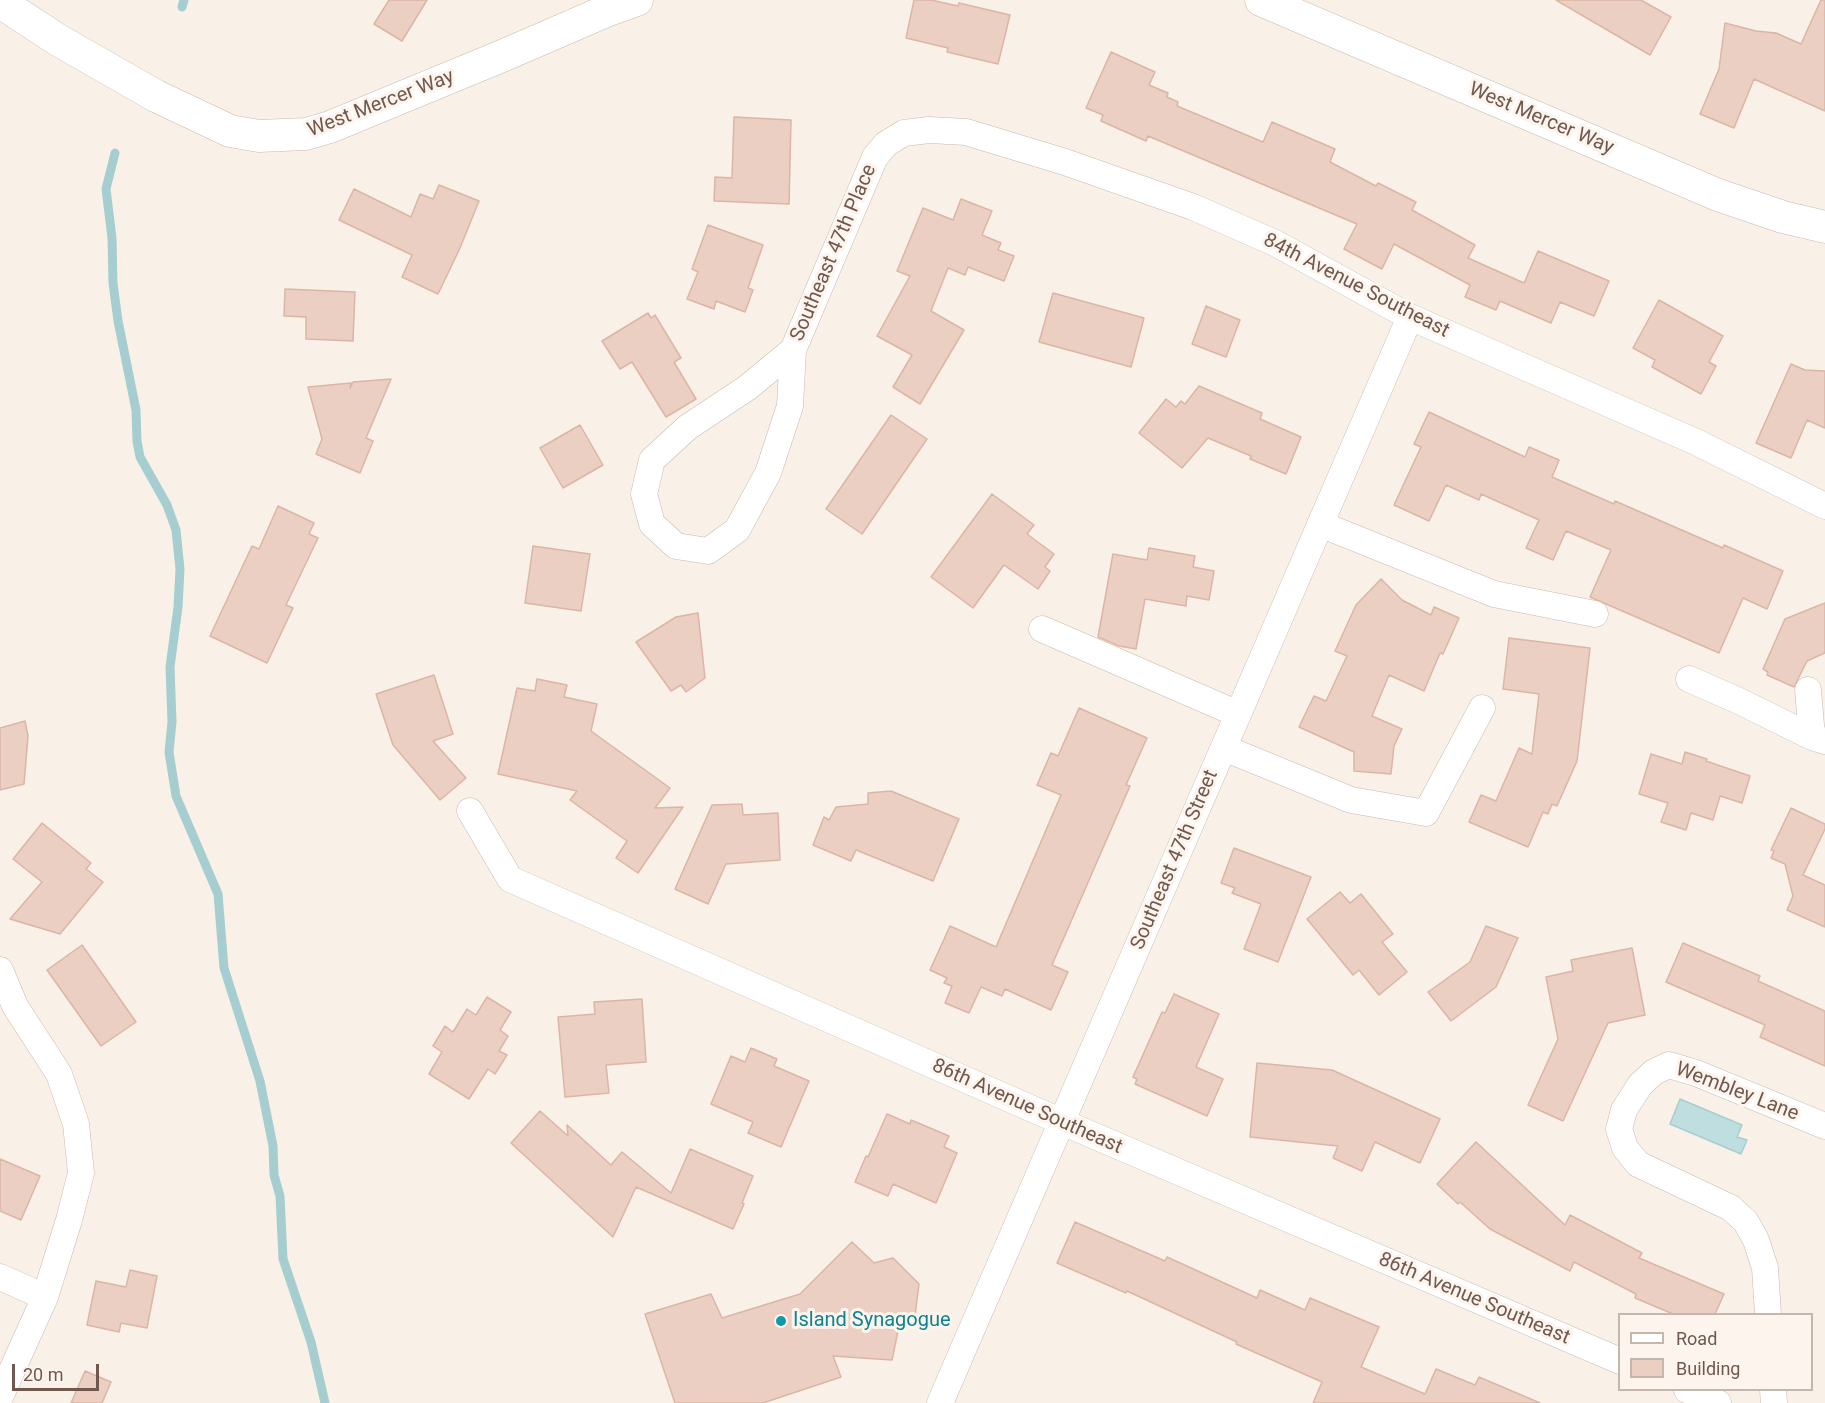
<!DOCTYPE html>
<style>
body{margin:0}
#map{position:relative;width:1825px;height:1403px;overflow:hidden;background:#f9f1e7;font-family:Roboto,sans-serif}
canvas{display:block}
.legend{position:absolute;left:1618px;top:1313px;width:195px;height:78px;box-sizing:border-box;background:#fdf5ed;border:2px solid #c5b6ae;margin:0;padding:8px 10px;list-style:none;font-size:18px;color:#70584f}
.legend li{display:flex;align-items:center;gap:12px;height:30px}
.legend b{width:30px;border:2px solid #c5b6ae}
.scale{position:absolute;left:12px;top:1364px;width:87px;height:27px;box-sizing:border-box;border:3px solid #70584f;border-top:0;padding-left:8px;font-size:18px;line-height:21px;white-space:nowrap;color:#70584f;-webkit-text-stroke:4px #fdf5ed;paint-order:stroke}
</style>
<div id="map">
<canvas width="1825" height="1403"></canvas>
<ul class="legend">
<li><b style="height:8px;background:#fff"></b>Road</li>
<li><b style="height:16px;background:#ebcfc2"></b>Building</li>
</ul>
<div class="scale">20 m</div>
</div>
<script>
const ctx = document.querySelector('canvas').getContext('2d');
ctx.lineJoin = 'round';
function paint(path, color) {
  ctx.fillStyle = color;
  ctx.fill(path, 'evenodd');
}
function shape(rows) {
  const path = new Path2D();
  for (const r of rows) {
    path.moveTo(r[0], r[1]);
    for (let i = 2; i < r.length; i += 2) path.lineTo(r[i], r[i + 1]);
  }
  return path;
}
function stroke(path, color, width, dash) {
  ctx.strokeStyle = color;
  ctx.lineWidth = width;
  ctx.lineCap = dash ? 'butt' : 'round';
  ctx.setLineDash(dash || []);
  ctx.stroke(path);
}
function label(font, color, halo, rows, align = 'center') {
  ctx.font = font + ' Roboto,sans-serif';
  ctx.lineWidth = 6;
  ctx.setLineDash([]);
  ctx.textBaseline = 'middle';
  ctx.strokeStyle = halo;
  ctx.fillStyle = color;
  for (const [text, x, y, turn = 0] of rows) {
    ctx.save();
    ctx.translate(x, y);
    ctx.rotate((+turn || 0) * Math.PI / 180);
    ctx.textAlign = isNaN(turn) ? turn : align;
    if (halo) ctx.strokeText(text, 0, 0);
    ctx.fillText(text, 0, 0);
    ctx.restore();
  }
}
const water = shape([
 [1680,1099,1742,1125,1737,1137,1747,1140,1741,1154,1670,1124,1680,1099]
]);
paint(water, '#bedee0');
stroke(water, '#a6ced1', 1.5);
stroke(shape([
 [182,7,184,0],
 [115,153,106,189,112,238,113,283,118,321,136,410,137,441,140,457,167,505,176,530,180,569,178,607,170,667,172,722,169,752,176,796,218,894,224,968,260,1081,273,1146,274,1175,280,1196,283,1259,311,1342,325,1403]
]), '#a6ced1', 9);
const building = shape([
 [389,0,427,0,402,41,374,24,389,0],
 [914,0,931,0,958,6,959,3,1010,15,998,64,947,52,948,48,906,38,914,0],
 [1556,0,1641,0,1671,17,1650,55,1556,0],
 [1821,0,1825,0,1825,111,1754,79,1734,128,1700,114,1719,69,1725,23,1756,31,1776,33,1801,44,1821,0],
 [1111,52,1155,72,1149,85,1168,93,1167,97,1178,102,1177,106,1263,142,1272,122,1335,149,1330,162,1376,186,1378,183,1416,202,1412,210,1475,245,1468,258,1524,283,1538,251,1609,281,1594,316,1560,302,1551,323,1500,301,1496,310,1465,297,1470,285,1394,244,1382,269,1344,249,1357,224,1148,136,1146,141,1101,121,1103,115,1086,108,1111,52],
 [734,117,791,120,789,204,714,201,715,177,732,178,734,117],
 [439,185,479,201,460,248,438,294,402,277,412,255,339,220,354,189,411,217,420,194,433,199,439,185],
 [961,199,992,211,982,235,1001,243,998,250,1014,256,1004,281,968,267,965,275,948,268,931,311,964,330,920,404,893,387,912,355,877,336,910,276,897,271,923,208,953,220,961,199],
 [708,225,763,245,748,288,753,290,745,312,716,301,714,309,687,299,698,272,692,269,708,225],
 [285,289,355,292,353,341,306,339,306,317,284,316,285,289],
 [1053,293,1144,318,1131,367,1039,342,1053,293],
 [1659,300,1723,336,1709,362,1716,366,1701,394,1652,367,1655,360,1633,348,1659,300],
 [1206,306,1240,320,1226,357,1192,344,1206,306],
 [648,313,651,318,655,315,681,358,674,362,696,399,666,417,632,362,620,369,602,341,648,313],
 [1791,364,1805,370,1825,371,1825,428,1807,420,1791,458,1756,443,1791,364],
 [391,379,366,438,373,441,360,473,316,454,322,439,308,387,351,383,350,388,353,382,391,379],
 [1199,386,1262,413,1260,419,1301,437,1286,474,1250,459,1251,456,1208,438,1182,468,1139,433,1166,399,1176,407,1181,401,1185,404,1199,386],
 [1429,412,1525,457,1529,447,1559,460,1552,477,1614,504,1615,501,1723,548,1724,545,1783,571,1767,609,1743,598,1719,653,1590,597,1611,550,1566,531,1553,560,1526,548,1539,520,1481,494,1479,500,1446,485,1429,521,1394,505,1421,447,1414,444,1429,412],
 [891,415,927,439,862,534,826,509,891,415],
 [580,425,603,465,563,488,540,448,580,425],
 [992,494,1034,525,1027,534,1054,554,1045,567,1050,571,1038,589,1004,565,973,608,931,577,992,494],
 [278,506,314,523,309,534,318,538,286,605,293,608,267,663,210,636,252,546,259,549,278,506],
 [533,546,590,554,581,611,525,603,533,546],
 [1149,548,1195,556,1193,567,1214,571,1209,600,1187,596,1186,606,1145,599,1136,649,1119,646,1098,637,1113,554,1147,560,1149,548],
 [1381,579,1402,600,1431,615,1434,607,1459,618,1443,654,1440,653,1424,691,1389,675,1372,716,1402,729,1394,746,1391,774,1354,771,1354,752,1299,727,1314,696,1326,701,1347,656,1335,651,1356,605,1381,579],
 [1825,603,1825,653,1807,661,1794,687,1767,675,1768,672,1763,669,1785,619,1825,603],
 [698,613,705,678,686,692,681,685,671,691,636,642,676,617,698,613],
 [1509,638,1590,648,1577,761,1557,806,1552,804,1548,814,1543,812,1528,847,1469,822,1481,795,1496,801,1519,748,1532,754,1539,694,1503,689,1509,638],
 [434,675,453,734,433,741,466,778,440,800,393,745,376,694,434,675],
 [537,679,567,685,564,697,597,704,591,731,670,788,655,808,683,807,638,873,616,858,627,841,570,800,577,791,498,774,517,688,535,691,537,679],
 [1079,708,1147,738,1126,785,1130,786,1052,965,1068,972,1051,1010,1005,989,1002,996,981,987,969,1013,945,1003,952,986,944,983,947,978,930,970,950,926,996,947,1061,795,1037,785,1051,753,1058,756,1079,708],
 [25,721,28,736,24,784,0,790,0,728,25,721],
 [1685,752,1707,759,1706,761,1750,776,1742,803,1720,796,1713,820,1691,813,1686,830,1661,822,1668,803,1639,794,1651,754,1682,764,1685,752],
 [891,791,959,819,933,881,856,850,851,861,813,845,824,817,829,820,836,807,868,804,868,793,891,791],
 [742,804,743,815,778,813,780,860,726,864,708,904,675,889,712,805,742,804],
 [1791,808,1825,824,1825,829,1803,875,1825,885,1825,927,1787,910,1793,896,1785,864,1771,858,1774,851,1771,850,1791,808],
 [42,823,91,863,86,869,103,882,60,934,10,919,42,882,13,859,42,823],
 [1234,848,1311,877,1278,962,1244,949,1261,904,1232,893,1235,888,1221,883,1234,848],
 [1340,892,1350,903,1361,894,1393,934,1382,942,1407,972,1379,995,1359,970,1353,975,1307,919,1340,892],
 [1486,926,1518,938,1496,987,1451,1021,1428,992,1470,962,1486,926],
 [1683,943,1760,976,1758,981,1825,1011,1825,1066,1760,1037,1765,1025,1666,982,1683,943],
 [82,945,136,1022,101,1046,47,970,82,945],
 [1632,948,1645,1015,1608,1023,1563,1121,1528,1105,1558,1039,1546,977,1573,971,1571,960,1632,948],
 [1174,994,1219,1014,1196,1067,1223,1079,1207,1116,1135,1084,1137,1079,1133,1077,1162,1012,1165,1013,1174,994],
 [487,997,511,1012,500,1030,508,1036,499,1051,507,1055,495,1074,488,1069,469,1099,429,1074,442,1052,433,1046,445,1026,453,1032,467,1009,476,1015,487,997],
 [642,999,646,1062,606,1065,609,1093,565,1097,558,1017,595,1014,594,1002,642,999],
 [751,1048,777,1059,774,1066,809,1081,781,1147,748,1133,753,1122,711,1104,731,1056,745,1062,751,1048],
 [1257,1063,1332,1070,1440,1119,1420,1163,1375,1142,1362,1171,1333,1158,1338,1146,1250,1137,1257,1063],
 [540,1111,568,1136,567,1125,611,1165,622,1152,671,1193,690,1149,753,1176,742,1203,744,1204,733,1229,636,1187,613,1237,511,1143,540,1111],
 [887,1114,910,1124,911,1120,949,1136,944,1147,957,1153,936,1203,893,1184,888,1196,855,1182,866,1156,868,1157,887,1114],
 [1476,1142,1565,1225,1570,1215,1642,1253,1639,1258,1724,1294,1715,1314,1673,1314,1635,1298,1636,1294,1574,1262,1570,1271,1490,1229,1460,1202,1458,1204,1437,1184,1476,1142],
 [0,1159,40,1176,21,1220,0,1211,0,1159],
 [1075,1222,1165,1261,1167,1257,1257,1298,1260,1290,1305,1310,1310,1298,1379,1327,1361,1367,1425,1394,1436,1369,1475,1385,1479,1377,1540,1403,1313,1403,1322,1382,1236,1344,1237,1342,1127,1291,1126,1293,1057,1263,1075,1222],
 [852,1242,874,1263,893,1258,919,1284,914,1324,898,1331,892,1360,833,1356,841,1377,763,1403,675,1403,645,1314,711,1294,722,1318,800,1294,852,1242],
 [130,1270,157,1276,147,1328,121,1323,119,1332,87,1325,96,1281,126,1287,130,1270],
 [85,1371,111,1382,102,1403,71,1403,85,1371]
]);
paint(building, '#ebcfc2');
stroke(building, '#dcb5a5', 1.5);
const minor = shape([
 [793,350,747,388,688,427,652,460,644,494,652,524,676,546,708,551,737,530,768,473,790,406,793,350,875,157,886,144,904,133,929,130,966,132,1065,162,1193,207,1275,243,1410,317,1696,442,1825,506],
 [1320,524,1494,594,1595,614],
 [1042,629,1238,714],
 [1689,679,1739,701,1812,737,1825,741],
 [1808,690,1812,737],
 [1224,748,1351,800,1426,813,1482,708],
 [470,811,510,879,1062,1122,1620,1361],
 [0,970,15,1006,59,1074,76,1124,81,1173,69,1220,45,1297,0,1397],
 [0,1277,45,1297],
 [1768,1314,1765,1268,1756,1240,1746,1222,1731,1208,1638,1164,1625,1148,1619,1129,1624,1110,1640,1085,1654,1072,1669,1065,1696,1073,1825,1126],
 [1687,1390,1718,1403],
 [1773,1390,1774,1403],
 [940,1403,1410,317]
]);
const tertiary = shape([
 [1261,0,1718,195,1783,217,1825,227],
 [0,2,58,40,156,96,230,131,259,136,306,134,330,127,502,56,606,11,637,0]
]);
stroke(minor, '#cab8af', 27);
stroke(tertiary, '#cab8af', 33);
stroke(minor, '#fff', 26);
stroke(tertiary, '#fff', 32);
for (const [x, y, r, color] of [
 [781,1321,6,"#0f9aa8"]
]) {
  const dot = new Path2D();
  dot.arc(x, y, r, 0, 2 * Math.PI);
  ctx.fillStyle = color;
  ctx.fill(dot);
  stroke(dot, '#fdf5ed', 2);
}
label('20px', '#70584f', '#fdf5ed', [
 ["West Mercer Way",381,104,-21],
 ["West Mercer Way",1541,119,23],
 ["Southeast 47th Place",834,253,-67],
 ["84th Avenue Southeast",1356,286,27],
 ["Southeast 47th Street",1175,860,-67],
 ["Wembley Lane",1737,1092,21],
 ["86th Avenue Southeast",1027,1107,24],
 ["86th Avenue Southeast",1474,1299,23]
]);
label('20px', '#0d838f', '#fdf5ed', [
 ["Island Synagogue",793,1321]
], 'left');
</script>
